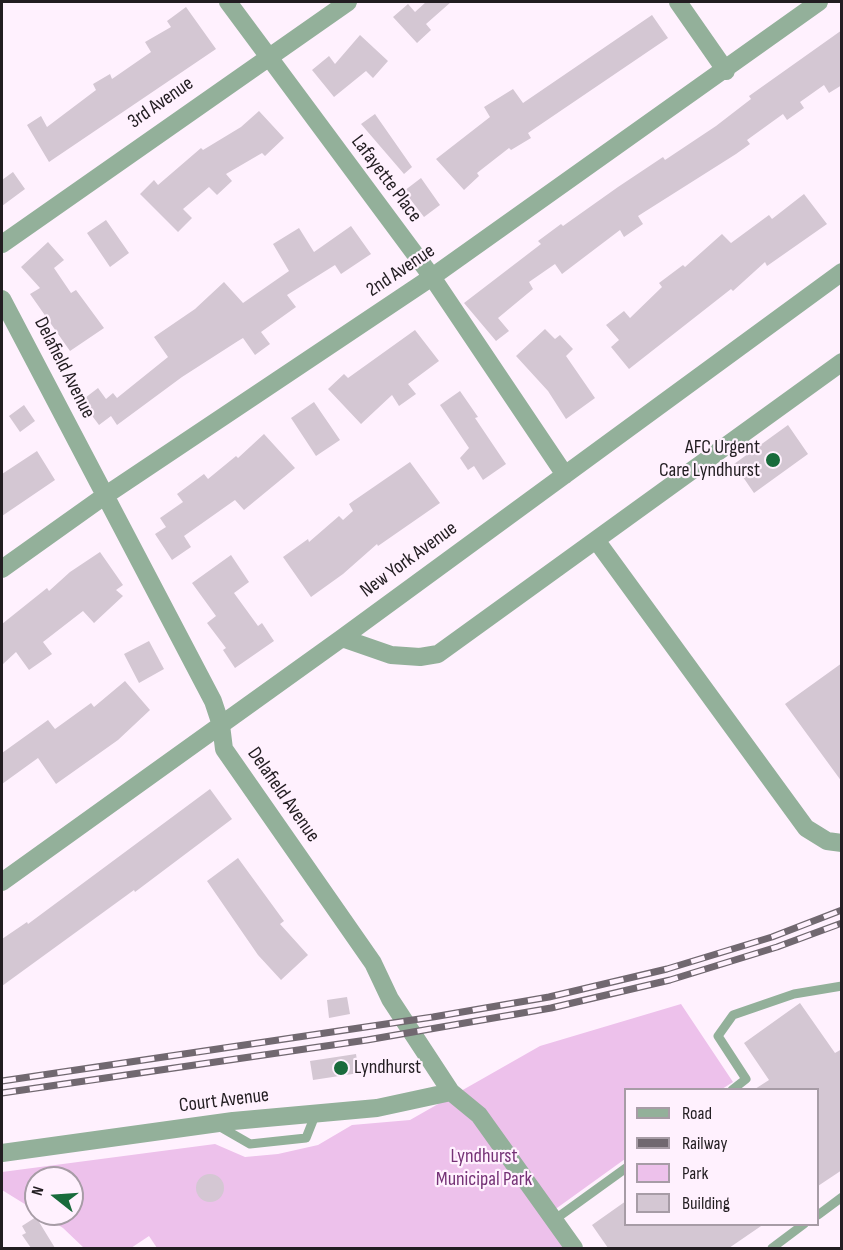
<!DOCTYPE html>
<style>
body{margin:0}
#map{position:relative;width:843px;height:1250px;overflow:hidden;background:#fff1fe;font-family:"Sofia Sans Condensed",sans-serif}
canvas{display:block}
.frame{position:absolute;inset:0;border:3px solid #221d21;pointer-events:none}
.legend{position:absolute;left:624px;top:1088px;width:195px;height:138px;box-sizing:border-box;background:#fff1fe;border:2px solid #a79ca6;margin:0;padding:8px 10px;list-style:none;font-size:18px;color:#221d21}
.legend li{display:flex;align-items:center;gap:12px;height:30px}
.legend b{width:30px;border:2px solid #a79ca6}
.north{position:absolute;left:24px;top:1166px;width:60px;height:60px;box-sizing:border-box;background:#fff1fe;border:2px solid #a79ca6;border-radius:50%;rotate:287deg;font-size:16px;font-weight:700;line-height:24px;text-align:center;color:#221d21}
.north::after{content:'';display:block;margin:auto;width:21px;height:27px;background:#196b3c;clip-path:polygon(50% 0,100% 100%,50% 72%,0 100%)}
</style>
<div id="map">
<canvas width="843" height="1250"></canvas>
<div class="frame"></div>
<ul class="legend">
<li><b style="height:8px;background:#93b09a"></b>Road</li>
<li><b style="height:8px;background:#716870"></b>Railway</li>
<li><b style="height:16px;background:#edc1eb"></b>Park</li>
<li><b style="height:16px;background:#d4c7d3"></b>Building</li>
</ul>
<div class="north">N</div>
</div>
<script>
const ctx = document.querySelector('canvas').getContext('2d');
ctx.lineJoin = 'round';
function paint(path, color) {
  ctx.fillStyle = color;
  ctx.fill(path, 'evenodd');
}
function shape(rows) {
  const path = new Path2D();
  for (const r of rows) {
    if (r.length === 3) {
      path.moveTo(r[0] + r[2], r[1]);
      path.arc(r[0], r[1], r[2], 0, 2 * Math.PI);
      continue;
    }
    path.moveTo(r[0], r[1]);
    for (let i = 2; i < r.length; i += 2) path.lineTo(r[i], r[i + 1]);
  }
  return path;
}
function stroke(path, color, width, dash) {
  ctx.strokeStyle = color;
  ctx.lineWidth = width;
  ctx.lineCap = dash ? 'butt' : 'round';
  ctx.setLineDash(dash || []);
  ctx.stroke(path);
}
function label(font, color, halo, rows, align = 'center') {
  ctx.font = font + ' "Sofia Sans Condensed",sans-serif';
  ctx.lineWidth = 4.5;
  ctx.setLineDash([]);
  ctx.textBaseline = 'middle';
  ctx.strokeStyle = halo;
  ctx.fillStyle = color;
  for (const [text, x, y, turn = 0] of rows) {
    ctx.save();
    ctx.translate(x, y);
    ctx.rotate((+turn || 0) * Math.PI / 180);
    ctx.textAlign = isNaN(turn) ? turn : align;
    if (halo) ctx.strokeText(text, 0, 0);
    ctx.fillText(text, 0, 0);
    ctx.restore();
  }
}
paint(shape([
 [681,1004,733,1082,722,1089,626,1090,625,1159,550,1213,575,1248,157,1248,149,1236,131,1248,84,1248,63,1228,41,1214,72,1214,72,1178,36,1178,36,1211,2,1190,2,1172,215,1144,245,1157,278,1154,318,1145,352,1125,410,1120,540,1046]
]), '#edc1eb');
paint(shape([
 [426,2,451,2,426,24,431,30,417,43,393,17,408,4,415,12],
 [186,7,216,49,49,162,27,125,41,116,47,127,96,90,93,84,110,74,112,79,151,52,145,42,171,27,167,21],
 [652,15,668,38,528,133,531,138,511,150,509,148,477,173,479,176,464,190,436,159,490,117,484,107,513,89,523,103],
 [842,30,842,85,829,93,824,85,800,102,804,108,787,120,783,114,747,140,750,144,736,154,638,216,643,224,624,237,620,230,562,274,555,264,529,282,533,289,498,318,509,331,496,341,464,303,541,244,538,241,561,224,563,226,618,187,663,157,665,160,716,126,751,99,749,96],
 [360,35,388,61,373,78,366,71,334,97,312,70,329,56,335,64],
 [259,111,284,138,265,156,262,153,226,174,232,181,217,195,209,187,183,209,192,218,178,232,140,194,154,180,158,185,201,148,203,150,241,127],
 [375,114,412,167,404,174,361,124],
 [13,172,25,189,2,206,2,180],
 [421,178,440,205,424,217,404,191],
 [804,194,827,224,767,266,765,262,733,291,731,289,629,369,611,347,619,340,606,325,624,311,630,318,662,287,659,283,683,265,685,267,722,234,731,243,769,215,772,219],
 [106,220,129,253,110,267,87,233],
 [351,226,371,254,341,274,335,265,287,295,296,307,261,332,270,344,255,355,243,338,238,341,182,377,117,425,111,416,99,425,81,401,98,388,106,399,113,393,117,398,168,357,154,337,195,309,224,282,243,303,289,271,273,244,299,228,314,252],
 [48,242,64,260,54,268,71,293,76,290,104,328,70,351,30,294,40,288,21,267],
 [545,329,555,339,560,335,573,349,566,356,595,398,566,419,548,391,516,356],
 [415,330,439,361,408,384,416,394,399,406,392,395,361,424,328,389,344,374,348,378],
 [460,391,478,417,475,418,506,464,483,480,474,466,468,470,460,458,469,448,440,405],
 [314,402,340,440,316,456,291,418],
 [24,405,35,421,20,432,9,416],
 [788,425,808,454,754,493,734,464],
 [264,434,295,468,244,510,235,500,184,536,191,547,172,560,155,534,166,527,160,518,183,502,177,494,204,474,208,479,236,456,238,458],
 [37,451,55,480,2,516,2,474],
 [410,462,440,503,378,546,377,544,343,574,311,597,283,557,308,539,309,542,339,516,343,520,353,511,349,504],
 [100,552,123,585,116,590,123,596,94,623,83,611,43,642,52,654,29,670,16,652,2,665,2,624,47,588,49,591,70,572],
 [231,555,249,582,234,593,258,626,262,623,274,641,235,668,223,650,226,648,207,623,216,616,192,583],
 [149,641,164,669,139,683,124,654],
 [842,663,842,782,785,704],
 [125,681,150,710,118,740,56,784,38,758,2,784,2,753,48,720,55,729,91,703,94,707],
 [210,789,232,819,135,892,134,890,2,986,2,939,27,922,28,924],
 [238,858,284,921,280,924,308,955,281,980,258,955,207,881],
 [347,997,350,1014,329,1018,327,1000],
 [800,1003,835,1053,842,1049,842,1170,818,1186,818,1089,755,1089,769,1080,744,1043],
 [356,1054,359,1073,313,1080,310,1061],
 [210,1188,14],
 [626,1201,626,1224,764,1224,729,1248,608,1248,592,1225],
 [36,1217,55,1248,31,1248,22,1235,26,1233,22,1226]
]), '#d4c7d3');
stroke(shape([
 [732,1090,746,1079,718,1036,733,1015,794,994,842,986],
 [217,1125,250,1144,306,1138,316,1113],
 [818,1215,842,1197],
 [554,1220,626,1168],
 [772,1248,804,1224]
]), '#93b09a', 9);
stroke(shape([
 [228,2,432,277,565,475],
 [678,2,726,71],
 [2,244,348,2],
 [2,299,213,701,221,725,224,749,373,963,390,999,451,1092,479,1115,574,1248],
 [596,540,806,828,827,841,842,843],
 [2,569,103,497,432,277,819,2],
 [342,638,391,655,420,657,438,654,842,362],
 [2,882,342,638,842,272],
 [2,1153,233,1121,377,1108,451,1092]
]), '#93b09a', 18);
const rail = shape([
 [2,1081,433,1017,549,997,667,969,772,937,842,910],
 [2,1093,367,1040,551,1008,670,980,777,947,842,923]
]);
stroke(rail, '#716870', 7);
stroke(rail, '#fff1fe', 4.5, [14]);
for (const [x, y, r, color] of [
 [773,460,8,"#196b3c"],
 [341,1068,8,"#196b3c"]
]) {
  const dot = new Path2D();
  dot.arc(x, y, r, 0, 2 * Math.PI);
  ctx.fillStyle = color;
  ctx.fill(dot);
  stroke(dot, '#fff1fe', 2);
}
label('20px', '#221d21', '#fff1fe', [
 ["3rd Avenue",161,103,-35],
 ["Lafayette Place",386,179,53],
 ["2nd Avenue",401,271,-34],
 ["Delafield Avenue",64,368,63],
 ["New York Avenue",409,560,-36],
 ["Delafield Avenue",283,795,55],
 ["Court Avenue",224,1101,-7]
]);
label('20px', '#221d21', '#fff1fe', [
 ["AFC Urgent",760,448],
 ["Care Lyndhurst",760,471],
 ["Lyndhurst",354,1068,"left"]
], 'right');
label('20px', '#753276', '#fff1fe', [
 ["Lyndhurst",484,1157],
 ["Municipal Park",484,1180]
]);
</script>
